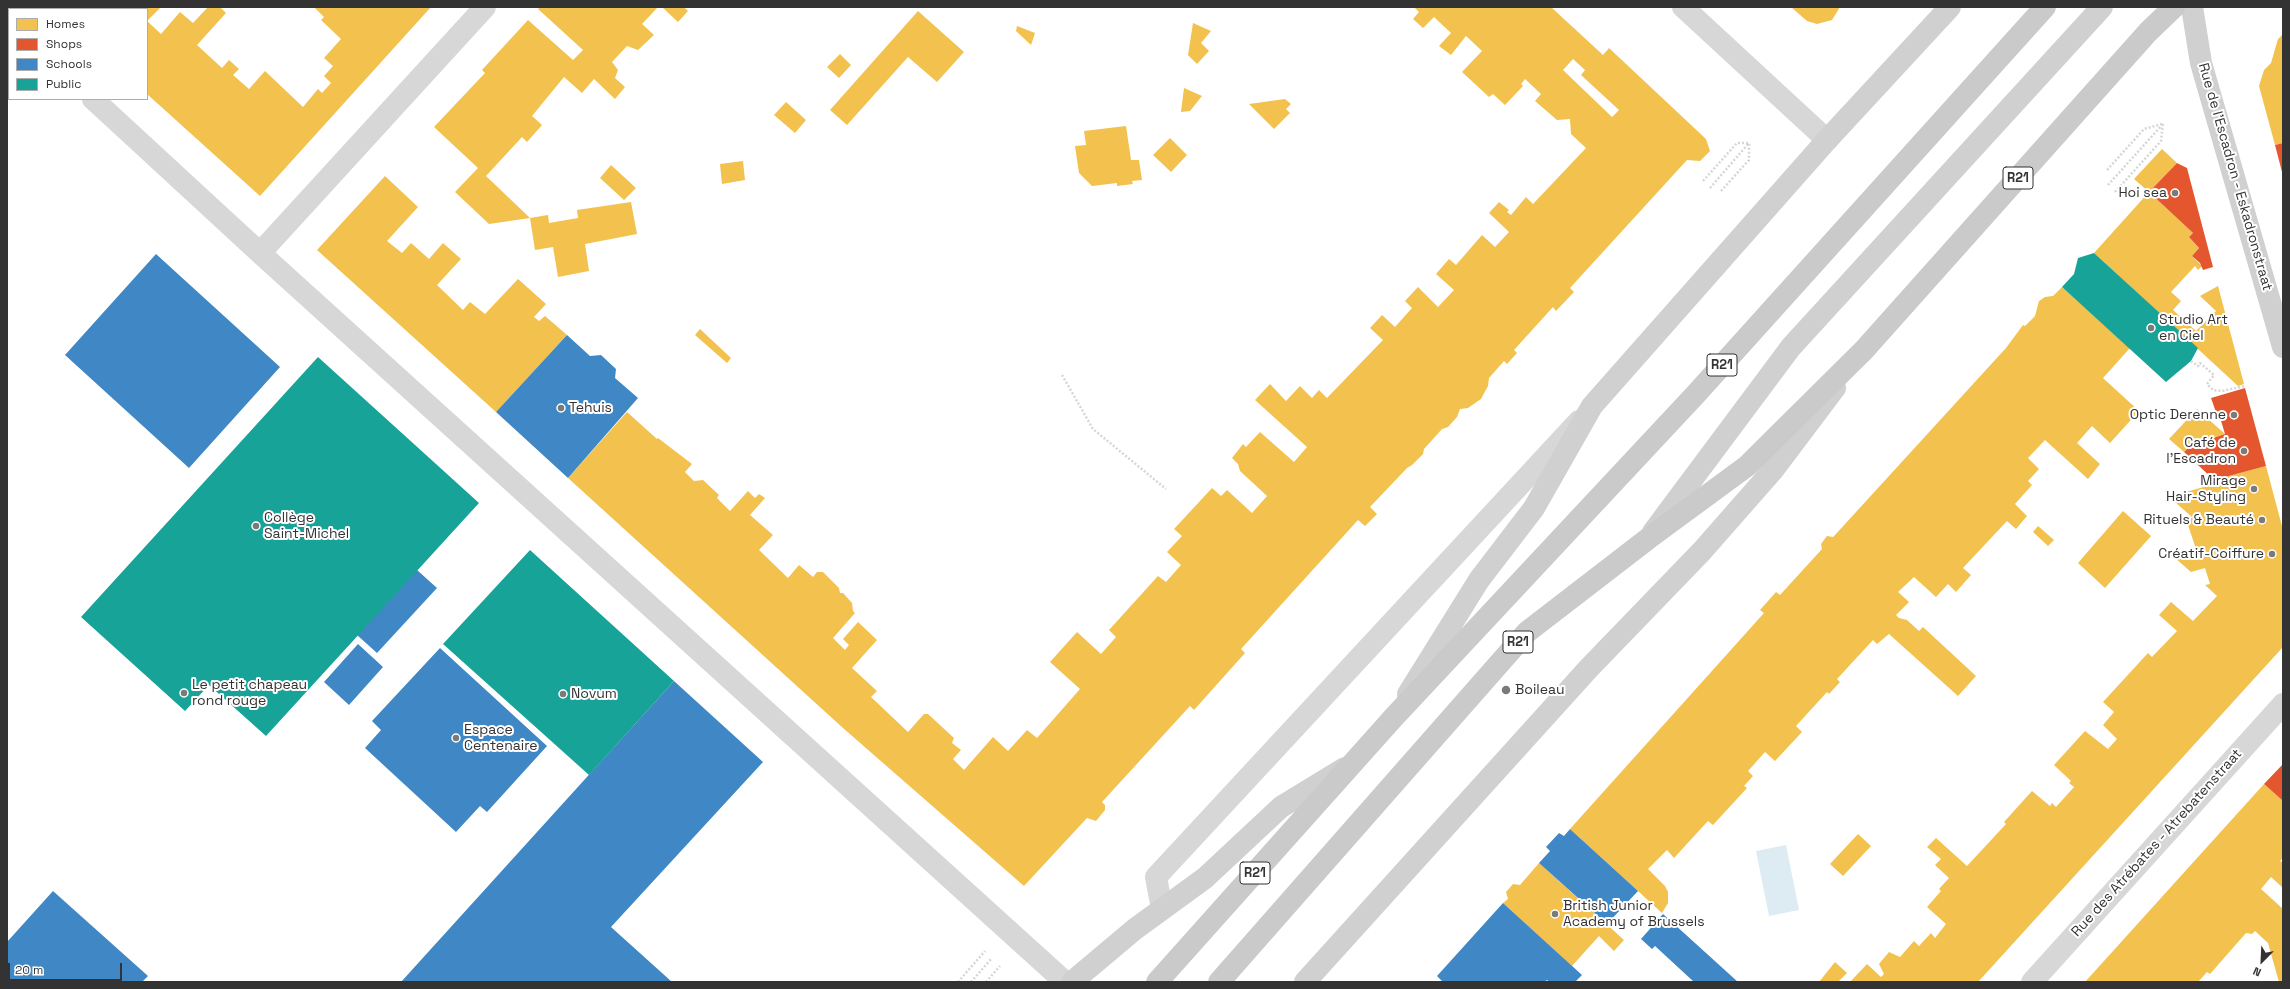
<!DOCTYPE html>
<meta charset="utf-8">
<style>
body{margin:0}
#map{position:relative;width:2290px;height:989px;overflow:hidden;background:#fff;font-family:"Space Grotesk",sans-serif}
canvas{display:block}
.frame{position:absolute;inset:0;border:8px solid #333;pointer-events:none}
.legend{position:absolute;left:8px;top:8px;width:140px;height:92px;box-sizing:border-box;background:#fff;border:1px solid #adadad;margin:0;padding:5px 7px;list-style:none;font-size:12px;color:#333}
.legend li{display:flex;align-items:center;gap:8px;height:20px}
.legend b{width:20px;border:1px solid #adadad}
.north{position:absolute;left:2242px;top:941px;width:40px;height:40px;-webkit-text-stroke:3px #fff;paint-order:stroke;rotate:204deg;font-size:11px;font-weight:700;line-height:16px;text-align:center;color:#333}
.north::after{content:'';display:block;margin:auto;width:14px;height:18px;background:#333;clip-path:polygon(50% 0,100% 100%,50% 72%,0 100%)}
.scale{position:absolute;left:8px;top:963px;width:114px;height:18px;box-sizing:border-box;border:2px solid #333;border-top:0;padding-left:5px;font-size:12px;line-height:14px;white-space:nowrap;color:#333;-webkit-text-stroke:3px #fff;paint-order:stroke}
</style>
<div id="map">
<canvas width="2290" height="989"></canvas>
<div class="frame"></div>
<ul class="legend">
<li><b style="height:11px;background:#f2c14e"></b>Homes</li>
<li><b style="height:11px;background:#e4572e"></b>Shops</li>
<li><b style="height:11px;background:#3f88c5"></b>Schools</li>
<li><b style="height:11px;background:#17a398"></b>Public</li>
</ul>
<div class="north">N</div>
<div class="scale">20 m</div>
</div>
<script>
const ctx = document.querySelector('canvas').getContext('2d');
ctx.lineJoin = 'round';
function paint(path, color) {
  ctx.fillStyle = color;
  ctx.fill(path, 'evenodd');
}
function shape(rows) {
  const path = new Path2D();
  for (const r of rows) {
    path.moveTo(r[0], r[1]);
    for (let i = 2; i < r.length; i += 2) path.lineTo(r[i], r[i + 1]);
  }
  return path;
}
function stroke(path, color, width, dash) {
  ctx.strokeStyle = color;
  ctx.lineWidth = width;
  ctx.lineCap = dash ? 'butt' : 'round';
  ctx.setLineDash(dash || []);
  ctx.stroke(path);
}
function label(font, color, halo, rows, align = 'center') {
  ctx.font = font + ' "Space Grotesk",sans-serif';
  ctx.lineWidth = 4;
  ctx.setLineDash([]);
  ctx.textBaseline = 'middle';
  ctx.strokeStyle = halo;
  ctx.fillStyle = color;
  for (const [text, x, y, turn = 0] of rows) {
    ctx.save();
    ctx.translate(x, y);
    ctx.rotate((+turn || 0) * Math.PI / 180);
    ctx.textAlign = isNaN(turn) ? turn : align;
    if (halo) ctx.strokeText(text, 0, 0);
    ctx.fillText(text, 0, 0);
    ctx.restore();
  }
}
paint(shape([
 [1786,845,1799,910,1769,916,1756,851]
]), '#ddebf3');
paint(shape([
 [51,7,161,7,147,21,161,34,180,12,193,23,208,7,220,7,226,13,197,45,222,68,229,60,239,69,233,75,249,89,265,71,303,107,318,89,322,93,331,83,324,76,333,66,324,58,341,39,321,20,324,17,314,7,431,7,260,196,147,94,147,9,53,9],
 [540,7,658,7,642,24,654,35,638,50,627,46,612,62,618,70,615,78,625,87,615,99,594,79,582,93,564,77,532,116,542,125,527,142,522,137,486,176,530,218,489,224,455,192,478,168,434,127,485,73,482,70,528,20,573,60,583,50,538,9],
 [662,7,684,7,688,11,678,22],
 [1414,7,1551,7,1603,55,1609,48,1706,139,1710,151,1700,161,1687,160,1570,288,1574,292,1556,311,1553,307,1514,350,1517,353,1507,364,1504,361,1489,378,1488,386,1481,399,1468,408,1460,409,1457,417,1448,427,1442,429,1424,449,1423,454,1412,465,1407,468,1370,507,1377,514,1365,526,1358,520,1241,649,1245,653,1194,710,1190,706,1102,802,1105,805,1105,810,1096,821,1087,818,1024,886,843,728,568,478,627,412,657,439,658,438,692,464,685,472,694,481,703,480,719,495,717,498,730,511,748,491,755,498,759,494,765,498,750,515,773,535,759,550,788,578,799,565,813,577,817,572,823,572,839,588,840,593,843,593,852,603,853,611,855,613,833,638,845,650,849,645,843,639,858,622,877,640,852,668,877,691,871,697,908,732,924,714,928,714,954,738,952,743,961,750,953,759,964,770,993,737,1008,751,1027,730,1037,738,1080,689,1050,662,1077,632,1101,654,1116,637,1109,630,1158,576,1166,582,1181,565,1167,552,1182,536,1174,529,1212,488,1221,496,1227,490,1252,513,1267,496,1240,471,1238,464,1232,458,1243,444,1246,447,1260,432,1294,462,1307,447,1255,400,1270,384,1286,401,1300,386,1312,398,1319,390,1327,398,1383,340,1370,328,1382,315,1395,327,1412,308,1405,301,1418,287,1438,307,1454,290,1436,274,1449,259,1456,265,1482,235,1495,247,1509,232,1489,213,1499,202,1509,210,1507,212,1511,215,1526,197,1533,204,1586,148,1571,134,1570,119,1557,120,1535,101,1541,94,1525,79,1521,84,1523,86,1505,105,1493,94,1489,97,1462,72,1482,51,1466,36,1451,55,1439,46,1451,33,1434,17,1423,28,1413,19,1419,12],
 [1573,59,1585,70,1581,75,1619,110,1612,117,1563,70],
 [1791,7,1840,7,1832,20,1817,24,1807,21],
 [918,11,964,52,937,82,908,57,847,125,830,110],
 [1193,23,1211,31,1201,43,1209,51,1197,64,1188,55],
 [1017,26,1035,33,1031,45,1016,31],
 [2283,34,2283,143,2275,145,2259,86,2264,70,2271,63,2278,39],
 [840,54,851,65,839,78,827,67],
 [1184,88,1202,96,1190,111,1181,112],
 [1285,99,1291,104,1286,109,1290,113,1274,129,1249,104],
 [786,102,806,120,795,133,774,115],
 [1126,126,1131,160,1139,160,1142,180,1132,181,1133,184,1117,186,1117,183,1092,186,1079,173,1075,146,1086,145,1084,131],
 [1170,138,1187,155,1171,172,1153,155],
 [2162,149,2177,163,2149,192,2134,179],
 [743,161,745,180,722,184,720,164],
 [611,165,636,188,624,200,600,178],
 [385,176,418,207,387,241,402,253,411,243,429,259,443,243,461,259,437,285,463,310,470,302,485,314,518,279,546,304,534,317,539,321,545,316,567,335,496,412,317,250],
 [2149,192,2193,233,2189,237,2199,248,2192,256,2202,266,2198,270,2195,266,2171,292,2181,301,2173,310,2196,331,2216,311,2200,296,2218,286,2244,384,2238,386,2094,253],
 [631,202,637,234,585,244,589,271,558,277,553,247,535,250,530,218,548,215,549,223,578,218,577,210],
 [2062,287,2130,348,2103,378,2139,411,2110,443,2092,426,2077,443,2100,464,2088,479,2045,440,2028,458,2039,469,2028,481,2032,485,2015,504,2027,516,2016,529,2007,521,1963,568,1971,575,1956,592,1948,584,1936,597,1914,577,1898,592,1909,602,1896,615,1899,618,1907,620,1919,631,1923,627,1976,676,1958,696,1889,634,1877,644,1873,640,1837,679,1840,682,1829,694,1827,692,1796,726,1802,732,1775,761,1765,752,1748,771,1753,776,1744,786,1747,788,1713,825,1708,821,1674,858,1667,850,1648,869,1665,886,1668,892,1668,903,1662,913,1570,829,1764,613,1760,610,1776,592,1780,595,1822,549,1821,544,1827,536,1833,537,1835,535,2006,348,2023,325,2025,326,2035,316,2039,301,2045,297,2053,296],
 [700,329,731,358,727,363,695,335],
 [2197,409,2225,434,2190,446,2184,452,2169,439],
 [2266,466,2283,530,2283,647,1978,982,1850,982,1867,964,1881,977,1884,974,1879,964,1889,952,1900,957,1914,941,1919,946,1931,933,1935,938,1946,924,1927,907,1941,891,1939,889,1949,878,1935,865,1941,859,1927,847,1936,838,1967,866,2006,824,2004,822,2032,791,2050,806,2052,803,2056,807,2074,787,2069,783,2071,781,2054,765,2085,731,2108,749,2117,739,2103,725,2114,712,2103,702,2148,653,2152,657,2177,631,2159,615,2171,602,2193,621,2217,596,2205,585,2210,584,2205,568,2191,572,2175,558,2197,552,2186,519,2193,518,2175,502,2186,492,2214,484,2214,480],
 [2123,511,2151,536,2105,588,2078,563],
 [2038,526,2054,540,2048,546,2033,532],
 [2264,784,2283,801,2283,858,2280,861,2283,863,2283,888,2271,877,2261,889,2283,909,2283,982,2279,982,2268,943,2255,931,2252,934,2246,933,2210,974,2207,972,2198,982,2085,982],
 [1858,834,1871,846,1843,876,1830,864],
 [1539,863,1624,940,1614,951,1599,936,1572,966,1503,903,1508,899,1506,892,1513,884,1520,885],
 [1835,962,1847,973,1838,982,1819,982]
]), '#f2c14e');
paint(shape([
 [2283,143,2283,172,2282,172,2275,145],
 [2177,163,2187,168,2213,267,2203,270,2200,263,2192,256,2199,248,2189,237,2193,233,2149,192],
 [2245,388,2266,466,2214,480,2184,452,2190,446,2225,434,2219,414,2217,415,2211,398],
 [2283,764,2283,801,2264,784]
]), '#e4572e');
paint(shape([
 [156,254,280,367,189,468,65,355],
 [567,335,590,356,601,355,616,369,615,378,638,398,568,478,496,412],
 [417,570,437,588,377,653,357,635],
 [358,644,383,667,349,705,324,682],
 [440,648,547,746,487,812,480,806,456,832,365,748,381,730,372,721],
 [674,681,763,762,611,927,672,982,401,982],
 [1570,829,1638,891,1607,924,1539,863,1550,851,1546,847,1559,833,1564,836],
 [53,891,148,976,142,982,7,982,7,942],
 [1503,903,1582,975,1575,982,1549,982,1547,980,1544,982,1443,982,1437,976],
 [1663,914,1738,982,1694,982,1655,946,1652,949,1641,939]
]), '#3f88c5');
paint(shape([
 [2094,253,2198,348,2191,361,2166,382,2062,287,2074,274,2078,258],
 [318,357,479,503,266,736,209,685,185,711,81,617],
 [530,550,674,681,589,775,443,644]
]), '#17a398');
stroke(shape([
 [2107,170,2144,129,2162,124],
 [1703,181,1737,143,1749,143],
 [2108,185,2163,124],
 [1710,188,1749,143],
 [1721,191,1749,160,1749,143],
 [2115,192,2161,141,2163,123],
 [2191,361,2198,366,2200,363,2214,375,2207,384,2213,390,2222,391,2245,386],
 [1062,375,1093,429,1166,489],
 [958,982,985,951],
 [971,982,992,958],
 [986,982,1000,966]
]), '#d6d6d6', 2.5, [2, 2]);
stroke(shape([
 [1683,7,1827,140],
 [7,20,9,22],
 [93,99,260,253,1065,982],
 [260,253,485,7],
 [1162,909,1156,877,1579,421],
 [2032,982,2283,704]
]), '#d7d7d7', 22);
stroke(shape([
 [2192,7,2201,63,2283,347],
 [1653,532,1791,347,2102,7],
 [1408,694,1479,580,1534,508,1592,406,1827,140,1950,7],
 [1072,982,1135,929,1205,878,1281,807,1345,768],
 [1305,982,1589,668,1702,551,1774,469,1835,388]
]), '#d0d0d0', 22);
stroke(shape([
 [1157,982,1394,717,1696,394,2045,7],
 [1219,982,1527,632,1649,538,1747,466,1864,350,2148,32,2174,7]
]), '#cacaca', 22);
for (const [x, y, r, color] of [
 [2175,193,4,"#7a7a7a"],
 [2151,328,4,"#7a7a7a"],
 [561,408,4,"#7a7a7a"],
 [2234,415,4,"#7a7a7a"],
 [2244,451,4,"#7a7a7a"],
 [2254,489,4,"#7a7a7a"],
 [2262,520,4,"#7a7a7a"],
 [256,526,4,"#7a7a7a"],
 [2272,554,4,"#7a7a7a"],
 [1506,690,5,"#7a7a7a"],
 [184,693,4,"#7a7a7a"],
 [563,694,4,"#7a7a7a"],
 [456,738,4,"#7a7a7a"],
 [1555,914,4,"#7a7a7a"]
]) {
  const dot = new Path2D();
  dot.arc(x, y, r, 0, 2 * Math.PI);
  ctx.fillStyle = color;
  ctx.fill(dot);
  stroke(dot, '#fff', 1.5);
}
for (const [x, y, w] of [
 [2018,178,30],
 [1722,365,30],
 [1518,642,30],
 [1255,873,30]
]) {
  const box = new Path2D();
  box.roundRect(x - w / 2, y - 11, w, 22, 3);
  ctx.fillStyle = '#fff';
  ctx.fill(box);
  stroke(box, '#333', 1);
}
label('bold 13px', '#333', null, [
 ["R21",2018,178],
 ["R21",1722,365],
 ["R21",1518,642],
 ["R21",1255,873]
]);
label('14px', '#333', '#fff', [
 ["Rue de l'Escadron - Eskadronstraat",2235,177,74],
 ["Rue des Atrébates - Atrebatenstraat",2157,843,-48]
]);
label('14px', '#333', '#fff', [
 ["Hoi sea",2167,193,"right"],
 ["Studio Art",2159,320],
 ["en Ciel",2159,336],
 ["Tehuis",569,408],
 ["Optic Derenne",2226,415,"right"],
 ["Café de",2236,443,"right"],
 ["l'Escadron",2236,459,"right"],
 ["Mirage",2246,481,"right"],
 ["Hair-Styling",2246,497,"right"],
 ["Collège",264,518],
 ["Saint-Michel",264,534],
 ["Rituels & Beauté",2254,520,"right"],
 ["Créatif-Coiffure",2264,554,"right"],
 ["Le petit chapeau",192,685],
 ["rond rouge",192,701],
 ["Boileau",1515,690],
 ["Novum",571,694],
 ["Espace",464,730],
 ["Centenaire",464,746],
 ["British Junior",1563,906],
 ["Academy of Brussels",1563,922]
], 'left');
</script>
